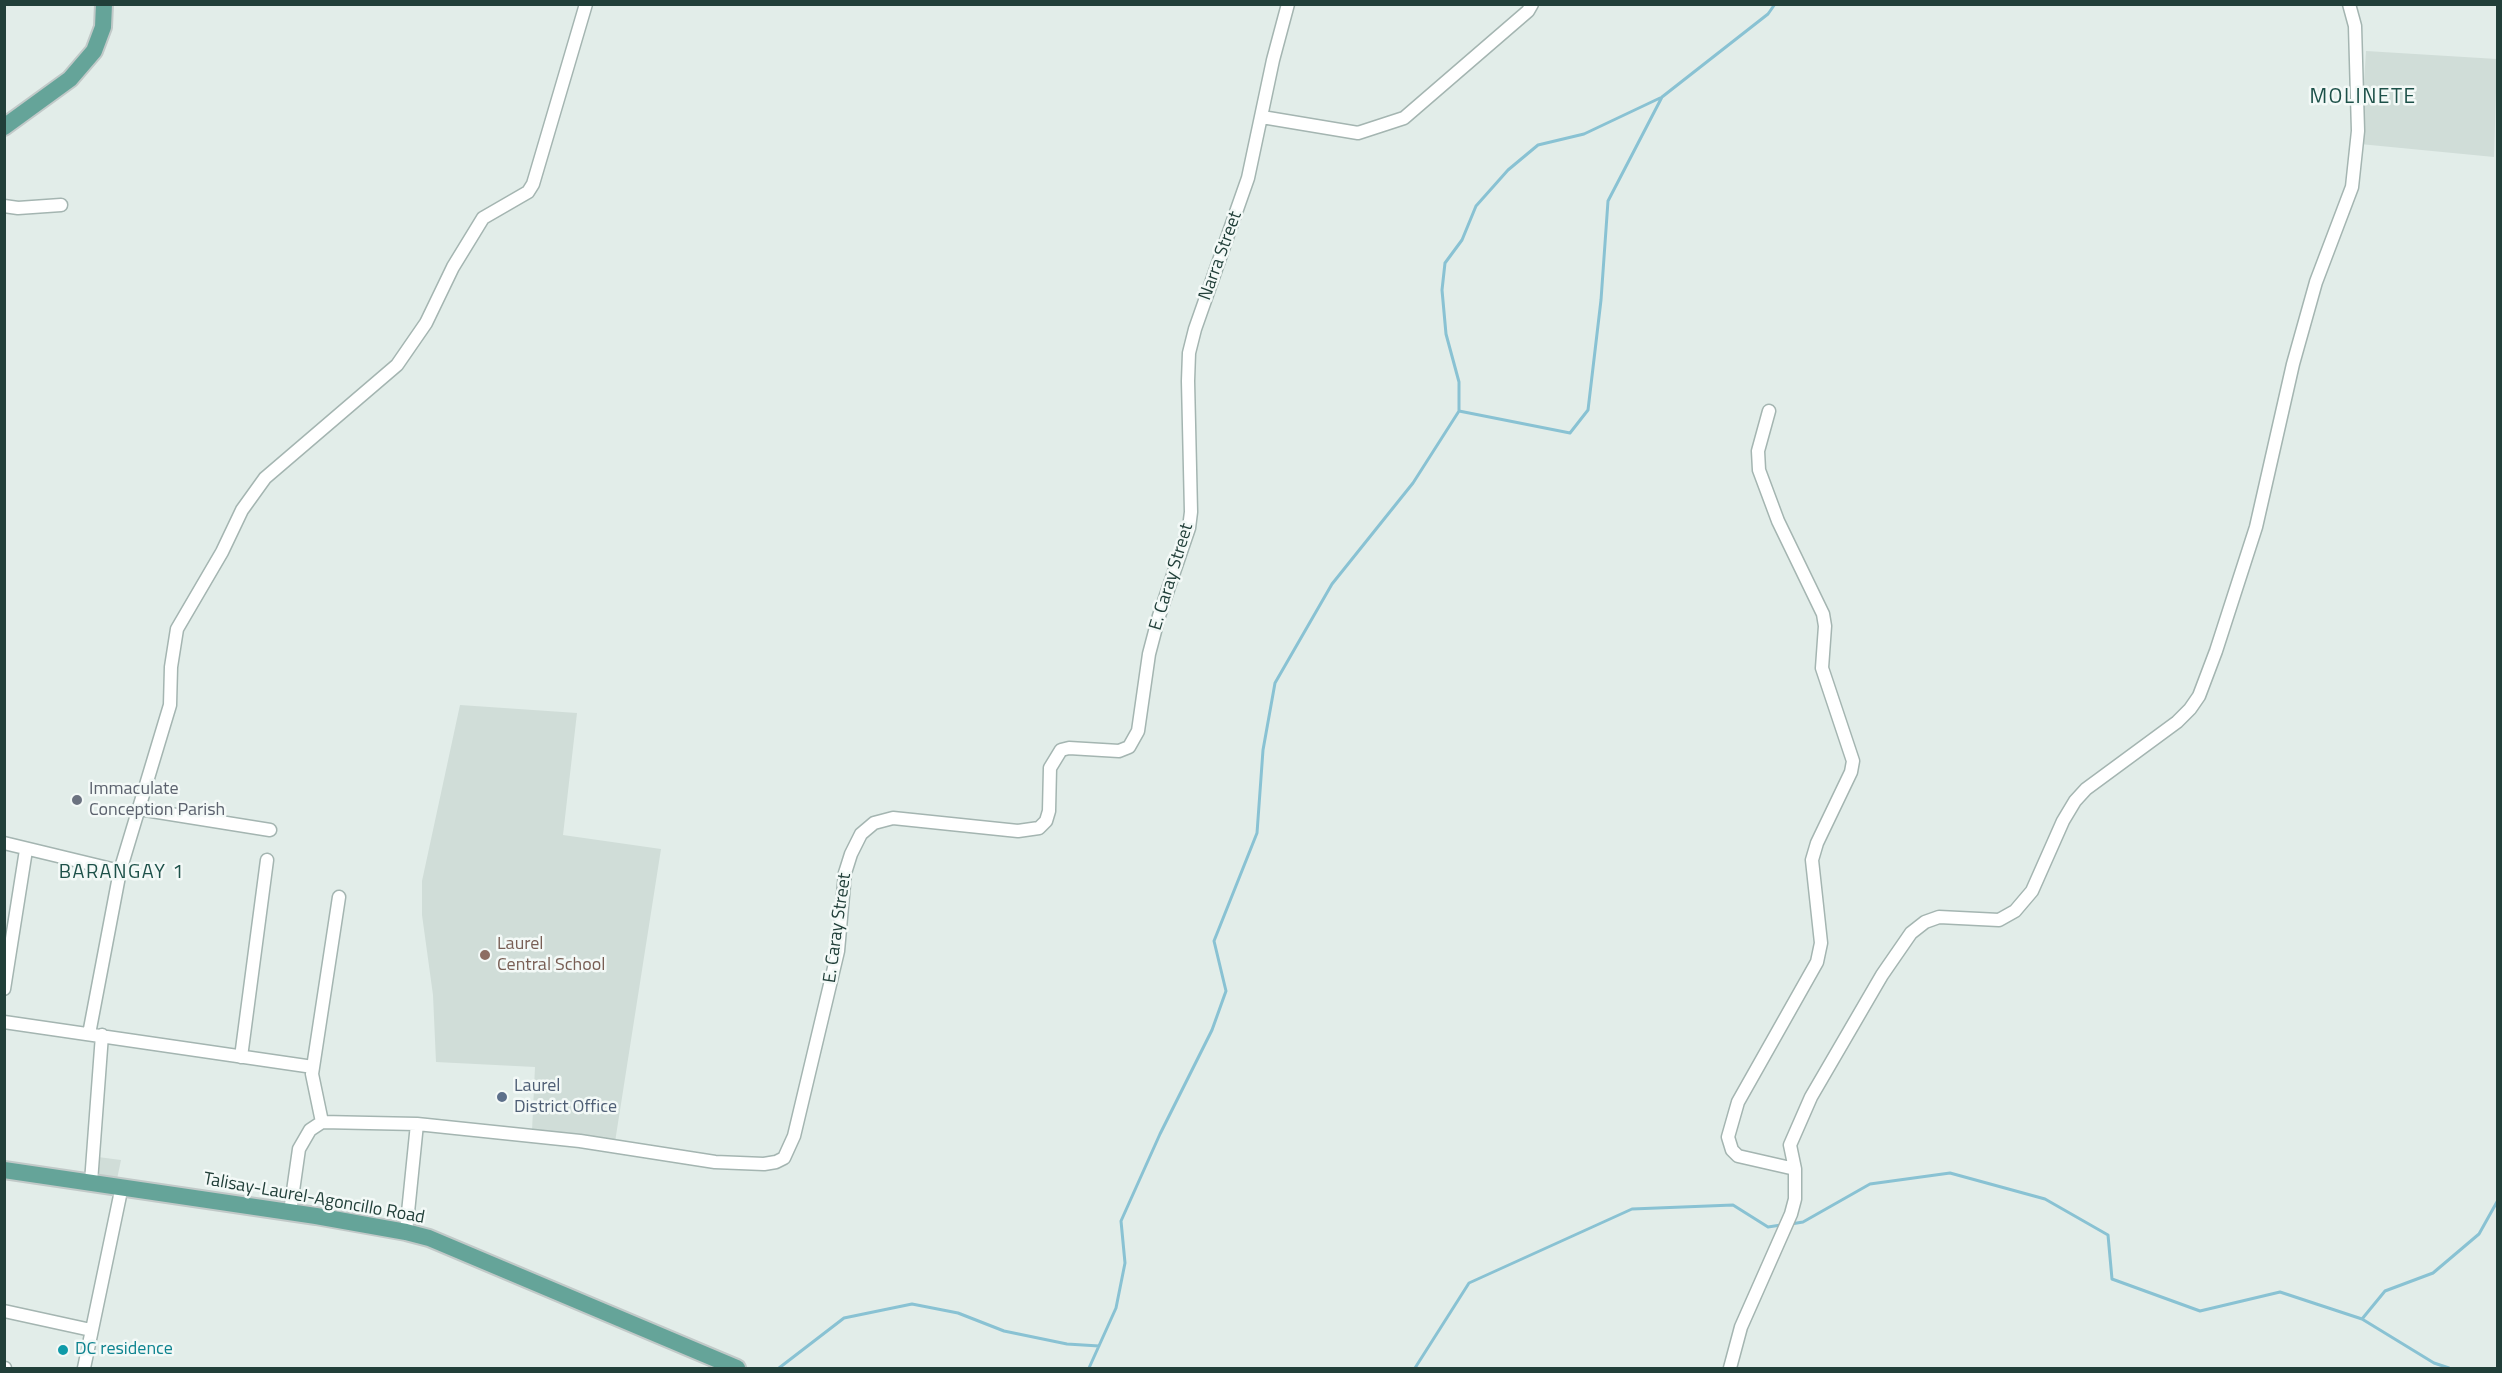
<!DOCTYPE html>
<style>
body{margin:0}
#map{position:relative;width:2502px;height:1373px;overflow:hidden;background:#e2ede9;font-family:"Titillium Web",sans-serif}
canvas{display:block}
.frame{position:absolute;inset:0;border:6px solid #213f39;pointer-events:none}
</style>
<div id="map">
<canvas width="2502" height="1373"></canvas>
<div class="frame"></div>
</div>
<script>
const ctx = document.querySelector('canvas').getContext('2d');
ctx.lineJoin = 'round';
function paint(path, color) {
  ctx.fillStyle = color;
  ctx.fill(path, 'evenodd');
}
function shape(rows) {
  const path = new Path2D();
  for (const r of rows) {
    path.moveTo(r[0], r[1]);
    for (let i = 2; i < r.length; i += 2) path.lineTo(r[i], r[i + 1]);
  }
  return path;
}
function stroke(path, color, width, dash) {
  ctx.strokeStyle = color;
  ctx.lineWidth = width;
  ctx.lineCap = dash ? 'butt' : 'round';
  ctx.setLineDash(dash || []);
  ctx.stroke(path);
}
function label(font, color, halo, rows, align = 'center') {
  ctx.font = font + ' "Titillium Web",sans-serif';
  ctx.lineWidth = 5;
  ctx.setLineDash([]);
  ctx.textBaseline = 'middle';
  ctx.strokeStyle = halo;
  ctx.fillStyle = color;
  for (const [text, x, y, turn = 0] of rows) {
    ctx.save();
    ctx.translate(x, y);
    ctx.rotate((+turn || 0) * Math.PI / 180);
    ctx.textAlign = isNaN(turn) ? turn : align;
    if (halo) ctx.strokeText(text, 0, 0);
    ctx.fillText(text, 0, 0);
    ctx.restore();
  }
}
paint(shape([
 [2366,51,2497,59,2494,157,2360,144],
 [460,705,577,713,563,835,661,849,615,1142,532,1131,535,1067,436,1062,433,995,422,915,422,881],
 [98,1157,121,1160,117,1179,95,1176]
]), '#d0ddd8');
stroke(shape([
 [1459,411,1459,382,1446,334,1442,290,1445,263,1462,240,1476,206,1508,170,1538,145,1584,134,1660,98],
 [1791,1224,1803,1222,1870,1184,1950,1173,2045,1199,2108,1235,2112,1279,2200,1311,2280,1292,2362,1319,2434,1363,2449,1368],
 [2362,1319,2385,1291,2433,1273,2479,1234,2498,1200],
 [779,1368,844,1318,912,1304,958,1313,1004,1331,1067,1344,1099,1346],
 [1089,1368,1116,1308,1125,1263,1121,1221,1160,1134,1212,1030,1226,991,1214,941,1257,833,1263,750,1275,683,1332,584,1413,483,1459,411,1570,433,1588,410,1601,300,1608,201,1662,97,1768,14,1775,4],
 [1415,1368,1469,1283,1632,1209,1733,1205,1768,1227,1781,1225]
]), '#89c2d3', 3);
const minor = shape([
 [1262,117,1358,133,1404,118,1528,11,1532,4],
 [4,206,18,208,61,205],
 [1769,411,1758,451,1759,470,1778,521,1823,614,1825,626,1822,668,1853,761,1851,772,1817,843,1812,860,1821,943,1817,962,1738,1102,1728,1137,1732,1150,1738,1156,1795,1169],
 [139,809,270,830],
 [4,843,120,871],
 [4,989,26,850],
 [4,1022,313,1067],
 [89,1034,120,871,170,705,171,667,177,629,222,552,242,510,265,478,397,365,426,323,453,267,483,218,528,192,533,184,586,4],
 [241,1057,267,860],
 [322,1122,312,1074,339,897],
 [91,1182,102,1035],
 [290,1212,299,1149,310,1130,322,1122,417,1124,580,1141,715,1162,764,1164,776,1162,784,1158,794,1136,838,951,845,873,851,854,861,834,874,823,893,818,1018,831,1039,828,1046,821,1049,811,1050,768,1061,750,1069,748,1119,751,1129,747,1138,731,1149,654,1159,616,1189,528,1191,512,1188,381,1189,353,1195,329,1248,178,1273,60,1288,4],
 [406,1232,417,1124],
 [4,1311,91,1330],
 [4,1368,5,1368],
 [84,1368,122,1186],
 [1730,1368,1741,1327,1791,1214,1795,1199,1795,1169,1790,1145,1811,1097,1882,975,1911,933,1925,922,1939,917,1999,920,2015,911,2032,891,2063,821,2075,801,2086,789,2177,722,2190,709,2199,696,2216,651,2256,527,2293,364,2316,282,2352,187,2358,131,2355,26,2349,4]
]);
const major = shape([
 [4,127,70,79,94,51,103,27,104,4],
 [4,1170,316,1216,406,1232,429,1238,737,1368]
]);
stroke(minor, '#a4b5b1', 15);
stroke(major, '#c1c9c8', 20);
stroke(minor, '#fff', 12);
stroke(major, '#65a499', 16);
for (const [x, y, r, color] of [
 [77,800,6,"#6b7280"],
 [485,955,6,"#8d6e63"],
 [502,1097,6,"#5c6f8a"],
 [63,1350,6,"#0f9aa8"]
]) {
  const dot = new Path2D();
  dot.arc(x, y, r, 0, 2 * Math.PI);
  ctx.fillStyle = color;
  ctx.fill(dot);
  stroke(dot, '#f3f9f7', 2);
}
label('18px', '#213f39', '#f3f9f7', [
 ["Narra Street",1221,256,-70],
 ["E. Caray Street",1172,577,-73],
 ["E. Caray Street",838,928,-82],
 ["Talisay-Laurel-Agoncillo Road",314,1199,10]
]);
label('18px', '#5b616d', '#f3f9f7', [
 ["Immaculate",89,790],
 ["Conception Parish",89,811]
], 'left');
label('18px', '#785e54', '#f3f9f7', [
 ["Laurel",497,945],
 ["Central School",497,966]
], 'left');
label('18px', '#4e5e75', '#f3f9f7', [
 ["Laurel",514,1087],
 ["District Office",514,1108]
], 'left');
label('18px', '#0d838f', '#f3f9f7', [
 ["DC residence",75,1350]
], 'left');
ctx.letterSpacing = '1.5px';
label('20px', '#1d5149', '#f3f9f7', [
 ["BARANGAY 1",122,873]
]);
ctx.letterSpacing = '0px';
ctx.letterSpacing = '1.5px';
label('21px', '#1d5149', '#f3f9f7', [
 ["MOLINETE",2363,98]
]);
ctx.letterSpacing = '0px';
</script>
